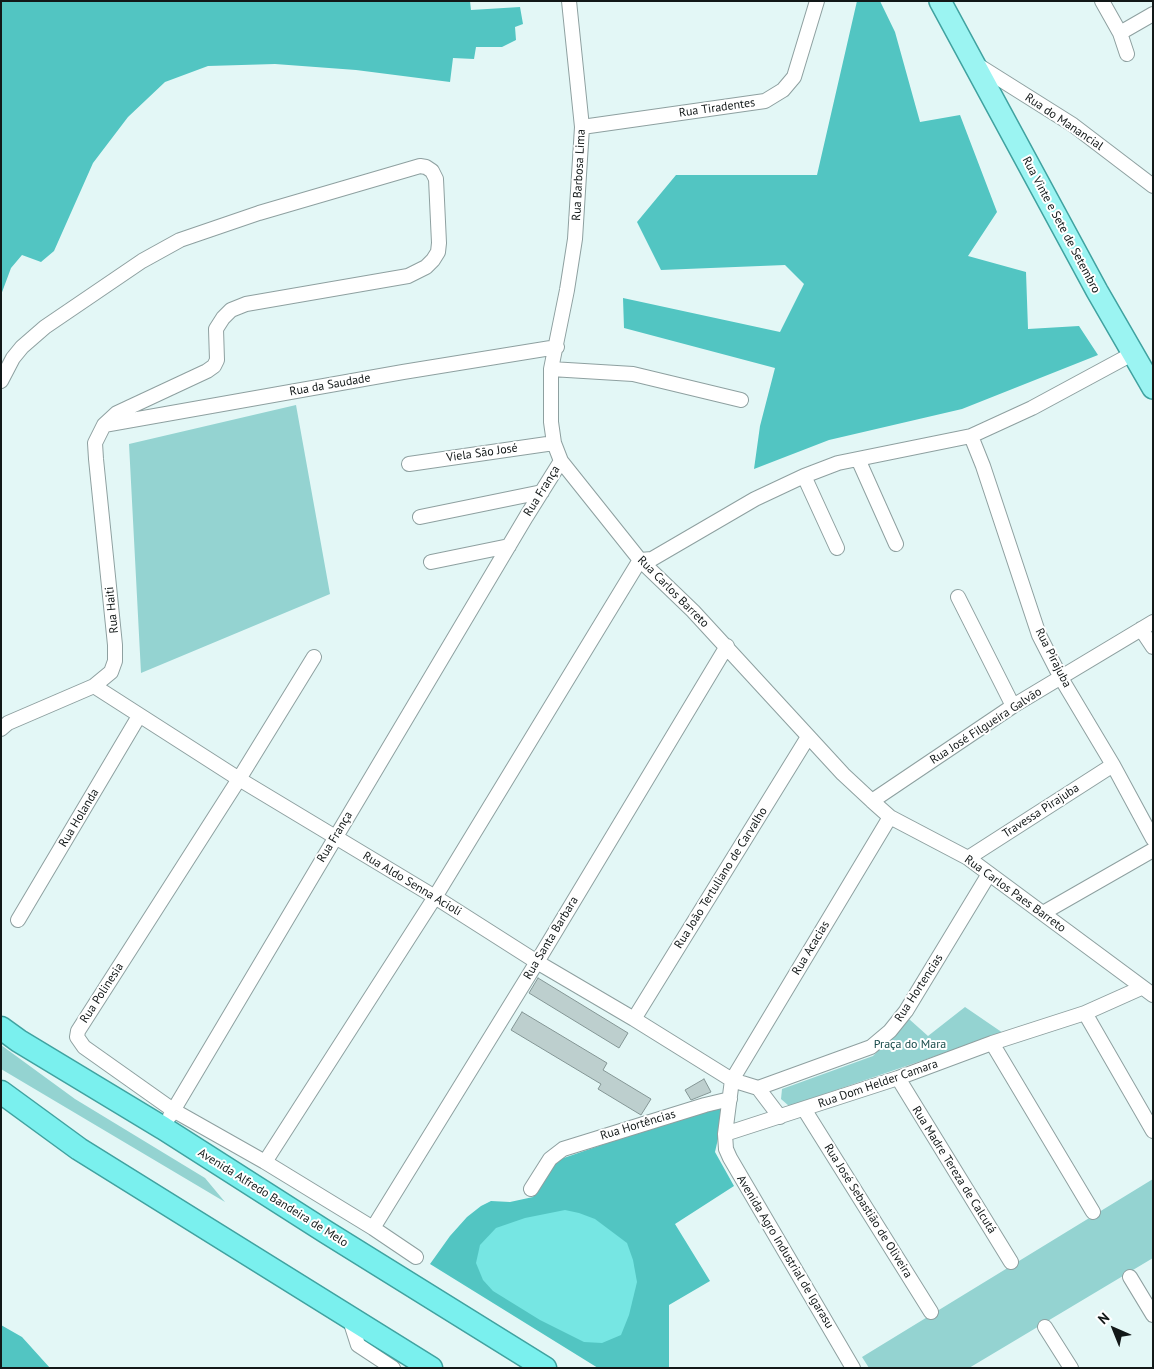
<!DOCTYPE html>
<meta charset="utf-8">
<style>
body{margin:0}
#map{position:relative;width:1154px;height:1369px;overflow:hidden;background:#e3f7f6;font-family:"PT Sans",sans-serif}
canvas{display:block}
.frame{position:absolute;inset:0;border:2px solid #121818;pointer-events:none}
.north{position:absolute;left:1089px;top:1304px;width:50px;height:50px;-webkit-text-stroke:4px #fff;paint-order:stroke;rotate:316deg;font-size:14px;font-weight:700;line-height:20px;text-align:center;color:#121818}
.north::after{content:'';display:block;margin:auto;width:18px;height:22px;background:#121818;clip-path:polygon(50% 0,100% 100%,50% 72%,0 100%)}
</style>
<div id="map">
<canvas width="1154" height="1369"></canvas>
<div class="frame"></div>
<div class="north">N</div>
</div>
<script>
const ctx = document.querySelector('canvas').getContext('2d');
ctx.lineJoin = 'round';
function paint(path, color) {
  ctx.fillStyle = color;
  ctx.fill(path, 'evenodd');
}
function shape(rows) {
  const path = new Path2D();
  for (const r of rows) {
    path.moveTo(r[0], r[1]);
    for (let i = 2; i < r.length; i += 2) path.lineTo(r[i], r[i + 1]);
  }
  return path;
}
function stroke(path, color, width, dash) {
  ctx.strokeStyle = color;
  ctx.lineWidth = width;
  ctx.lineCap = dash ? 'butt' : 'round';
  ctx.setLineDash(dash || []);
  ctx.stroke(path);
}
function label(font, color, halo, rows, align = 'center') {
  ctx.font = font + ' "PT Sans",sans-serif';
  ctx.lineWidth = 4;
  ctx.setLineDash([]);
  ctx.textBaseline = 'middle';
  ctx.strokeStyle = halo;
  ctx.fillStyle = color;
  for (const [text, x, y, turn = 0] of rows) {
    ctx.save();
    ctx.translate(x, y);
    ctx.rotate((+turn || 0) * Math.PI / 180);
    ctx.textAlign = isNaN(turn) ? turn : align;
    if (halo) ctx.strokeText(text, 0, 0);
    ctx.fillText(text, 0, 0);
    ctx.restore();
  }
}
paint(shape([
 [296,405,330,594,141,673,129,444],
 [965,1007,1003,1033,789,1106,781,1099,782,1089,873,1056,909,1019,928,1036],
 [1,1045,75,1099,205,1178,225,1202,1,1069],
 [1153,1179,1153,1258,969,1368,869,1368,862,1357]
]), '#94d3d1');
paint(shape([
 [1,1,470,1,471,10,520,7,523,24,515,27,516,40,502,47,476,47,474,59,453,58,450,82,356,70,275,64,208,66,165,82,128,117,93,163,54,251,41,262,22,255,11,268,1,295],
 [857,1,880,1,895,32,920,122,960,115,997,212,968,256,1026,272,1028,329,1079,326,1098,355,962,409,829,440,754,469,760,426,775,368,624,328,623,298,780,332,804,284,785,265,661,270,637,222,676,175,817,175],
 [718,1105,724,1112,715,1152,734,1186,675,1224,710,1281,669,1305,669,1368,598,1368,430,1264,450,1236,467,1217,481,1206,491,1201,510,1202,533,1197,544,1172,555,1161],
 [1,1325,22,1337,50,1368,1,1368]
]), '#52c5c2');
paint(shape([
 [565,1210,579,1213,595,1219,627,1243,633,1260,637,1282,629,1315,621,1335,602,1343,584,1342,540,1320,493,1291,483,1280,476,1263,480,1245,496,1228,525,1218]
]), '#76e6e3');
const building = shape([
 [538,978,628,1033,619,1048,529,993,538,978],
 [522,1012,607,1063,603,1070,651,1099,641,1115,598,1089,601,1084,511,1030,522,1012],
 [704,1079,711,1092,691,1100,685,1090,704,1079]
]);
paint(building, '#bdcfce');
stroke(building, '#849695', 1);
const minor = shape([
 [569,1,582,127,575,239,567,290,551,369,551,422,554,443,561,461,640,560,693,611,843,774,872,801,890,817,968,858,1153,995],
 [1102,1,1120,33,1127,54],
 [1120,33,1153,14],
 [976,64,1073,125,1153,186],
 [582,127,765,101,783,90,794,77,817,1],
 [551,369,633,374,741,400],
 [1,381,13,358,22,347,45,327,142,261,180,240,259,213,420,166,426,167,432,171,436,179,439,243,438,252,433,260,426,267,408,276,246,304,231,310,223,318,216,329,217,360,214,366,207,371,117,413,104,425,95,443,96,459,115,645,115,661,111,672,94,686,8,723,1,729],
 [104,425,403,372,557,347],
 [971,436,983,466,1039,635,1061,678,1113,765,1153,839],
 [858,459,896,544],
 [409,464,554,443],
 [804,476,837,548],
 [420,517,542,492],
 [431,562,509,546],
 [958,597,1013,706],
 [1141,629,1153,647],
 [314,657,239,779,78,1031,77,1037,84,1047,173,1110,265,1162,373,1228,416,1257],
 [94,686,239,779,435,897,537,962,634,1019,732,1080,758,1088,871,1047,890,1031,906,1011,989,874],
 [872,801,1013,706,1153,622],
 [968,858,1113,765],
 [1043,913,1153,850],
 [18,920,139,716],
 [1085,1013,1153,1131],
 [634,1019,808,737],
 [992,1043,1093,1212],
 [898,1078,1011,1262],
 [758,1088,780,1117],
 [804,1109,931,1312],
 [170,1116,526,517,561,461],
 [725,1134,898,1078,992,1043,1085,1013,1141,988],
 [265,1162,435,897,640,560,652,559,755,499,804,476,838,463,971,436,1032,408,1132,354],
 [531,1189,550,1159,563,1149,705,1105,730,1099],
 [373,1228,537,962,727,646],
 [1130,1277,1153,1315],
 [349,1317,358,1345,393,1368],
 [1045,1327,1071,1368],
 [853,1368,730,1158,726,1149,725,1134,732,1080,890,817]
]);
const primary = shape([
 [940,1,1097,291,1153,388]
]);
const trunk = shape([
 [1,1028,19,1041,163,1128,326,1232,545,1368],
 [1,1092,79,1149,431,1368]
]);
stroke(minor, '#8ea0a0', 16);
stroke(primary, '#40a2a0', 24);
stroke(trunk, '#40a2a0', 25);
stroke(minor, '#fff', 14);
stroke(primary, '#9bf4f2', 21);
stroke(trunk, '#7af0ee', 22);
label('12px', '#121818', '#fff', [
 ["Rua Tiradentes",717,108,-8],
 ["Rua do Manancial",1064,122,34],
 ["Rua Barbosa Lima",579,175,-87],
 ["Rua Vinte e Sete de Setembro",1061,225,62],
 ["Rua da Saudade",330,385,-10],
 ["Viela São José",482,453,-8],
 ["Rua França",542,491,-58],
 ["Rua Carlos Barreto",673,592,45],
 ["Rua Haiti",112,610,-96],
 ["Rua Pirajuba",1053,658,63],
 ["Rua José Filgueira Galvão",986,726,-33],
 ["Travessa Pirajuba",1041,811,-33],
 ["Rua Holanda",79,818,-59],
 ["Rua França",335,837,-59],
 ["Rua João Tertuliano de Carvalho",721,878,-58],
 ["Rua Aldo Senna Acioli",412,884,31],
 ["Rua Carlos Paes Barreto",1015,894,36],
 ["Rua Santa Barbara",551,938,-59],
 ["Rua Acacias",811,948,-59],
 ["Rua Hortencias",919,988,-57],
 ["Rua Polinesia",102,993,-57],
 ["Rua Dom Helder Camara",878,1084,-19],
 ["Rua Hortências",638,1125,-17],
 ["Rua Madre Tereza de Calcutá",954,1170,58],
 ["Avenida Alfredo Bandeira de Melo",273,1198,32],
 ["Rua José Sebastião de Oliveira",868,1211,58],
 ["Avenida Agro Industrial de Igarasu",785,1252,59]
]);
label('12px', '#174a49', '#fff', [
 ["Praça do Mara",910,1045]
]);
</script>
